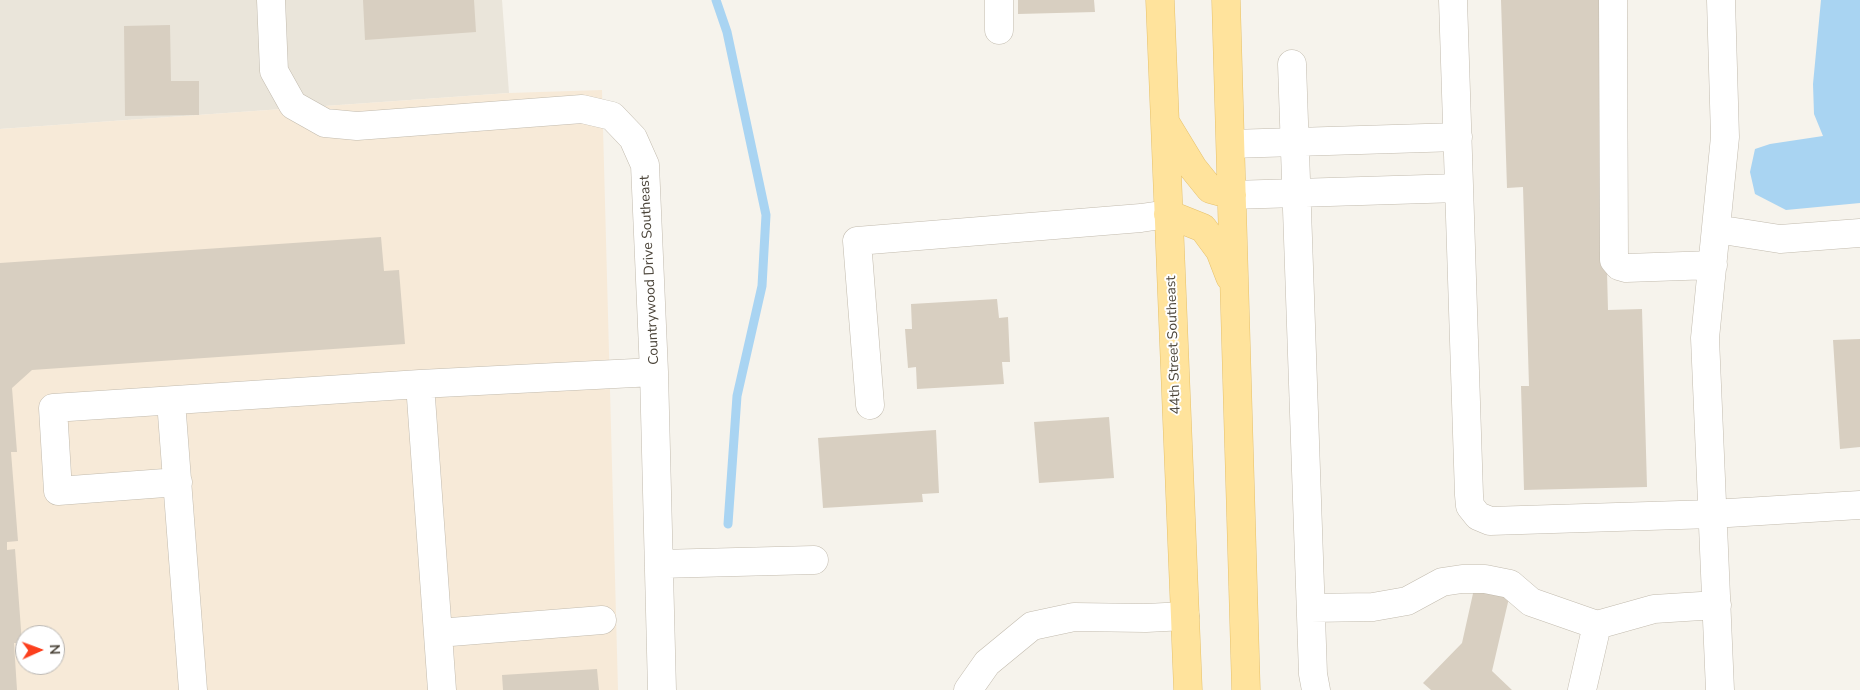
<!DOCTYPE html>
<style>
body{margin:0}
#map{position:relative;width:1860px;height:690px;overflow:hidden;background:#f6f3ec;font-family:"Nunito Sans",sans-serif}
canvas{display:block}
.north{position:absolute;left:15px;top:625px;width:50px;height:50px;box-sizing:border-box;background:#fff;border:1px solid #b7b4b0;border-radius:50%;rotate:88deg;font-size:14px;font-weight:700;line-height:20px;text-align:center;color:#4b4439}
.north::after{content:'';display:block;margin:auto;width:18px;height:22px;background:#fc3f1d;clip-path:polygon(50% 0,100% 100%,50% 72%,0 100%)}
</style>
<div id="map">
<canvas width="1860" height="690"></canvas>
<div class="north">N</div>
</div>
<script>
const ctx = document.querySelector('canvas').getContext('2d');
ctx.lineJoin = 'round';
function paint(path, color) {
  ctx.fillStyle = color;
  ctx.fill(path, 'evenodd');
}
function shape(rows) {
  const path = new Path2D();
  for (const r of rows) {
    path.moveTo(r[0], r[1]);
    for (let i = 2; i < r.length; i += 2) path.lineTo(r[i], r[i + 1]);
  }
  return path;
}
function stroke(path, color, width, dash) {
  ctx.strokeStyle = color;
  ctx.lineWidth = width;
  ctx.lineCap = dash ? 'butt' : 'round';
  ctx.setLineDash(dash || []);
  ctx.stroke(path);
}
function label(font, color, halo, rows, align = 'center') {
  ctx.font = font + ' "Nunito Sans",sans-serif';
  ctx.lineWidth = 4;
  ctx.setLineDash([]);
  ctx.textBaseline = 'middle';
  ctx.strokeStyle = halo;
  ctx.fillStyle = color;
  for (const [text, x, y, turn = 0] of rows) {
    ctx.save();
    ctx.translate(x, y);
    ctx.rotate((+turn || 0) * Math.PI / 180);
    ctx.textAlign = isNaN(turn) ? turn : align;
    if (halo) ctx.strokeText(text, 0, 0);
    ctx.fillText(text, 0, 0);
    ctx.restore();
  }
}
paint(shape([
 [0,0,502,0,509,93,0,129]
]), '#eae5da');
paint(shape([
 [602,90,618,690,0,690,0,129,509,93],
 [25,635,55,635,55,665,25,665]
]), '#f7ead8');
paint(shape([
 [1821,0,1860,0,1860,203,1786,210,1755,194,1750,172,1755,149,1770,144,1823,136,1814,114,1813,84]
]), '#a9d4f2');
stroke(shape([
 [716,0,727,32,766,215,762,286,737,396,728,524]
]), '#a9d4f2', 9);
paint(shape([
 [363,0,474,0,476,32,365,40],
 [1018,0,1094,0,1095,12,1018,14],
 [1501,0,1600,0,1608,310,1642,309,1647,487,1524,490,1521,386,1529,386,1523,187,1507,188],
 [170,25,171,81,199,81,199,115,125,116,124,26],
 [381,237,384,271,399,270,405,344,32,370,12,388,17,452,11,452,18,541,7,542,7,550,15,549,22,643,14,643,17,690,0,690,0,263],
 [997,299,999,318,1008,317,1010,362,1002,362,1004,384,917,389,916,367,908,368,905,329,912,329,911,304],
 [1860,339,1860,447,1840,449,1833,340],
 [1109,417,1114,478,1039,483,1034,422],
 [936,430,939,493,922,494,923,502,823,508,818,438],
 [1474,589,1509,598,1492,671,1512,690,1431,690,1423,683,1462,643],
 [597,669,599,690,503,690,502,675]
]), '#d8cfc1');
const minor = shape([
 [271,0,274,71,293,105,325,123,357,126,582,109,612,116,633,138,645,165,654,372,662,690],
 [999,0,999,30],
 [1453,0,1469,495,1470,506,1478,516,1490,521,1712,514,1860,505],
 [1613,0,1614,260,1619,266,1626,268,1713,265],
 [1292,64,1313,674,1316,690],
 [1231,144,1458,137],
 [1232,195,1459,188],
 [1716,229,1780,239,1860,233],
 [420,384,654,372],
 [171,401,193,690],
 [870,405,857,241,1141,218,1168,214],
 [178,482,58,491,53,408,420,384,442,690],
 [659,564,814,560],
 [1311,608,1373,607,1407,601,1442,582,1462,579,1485,579,1510,584,1531,602,1597,625],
 [438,633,602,620],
 [968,690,987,663,1032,626,1074,617,1146,618,1185,616],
 [1582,690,1597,625,1654,609,1717,605],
 [1720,690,1705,338,1725,137,1721,0]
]);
const major = shape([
 [1160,0,1188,690],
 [1226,0,1246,690],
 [1165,122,1193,168,1210,189,1232,195],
 [1168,214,1203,228,1220,251,1230,277]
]);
stroke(minor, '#c2bbae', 29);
stroke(major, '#e6c16a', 29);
stroke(minor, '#fff', 28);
stroke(major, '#ffe39c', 28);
label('14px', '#4b4439', '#fff', [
 ["Countrywood Drive Southeast",650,270,-93],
 ["44th Street Southeast",1174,345,-92]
]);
</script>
